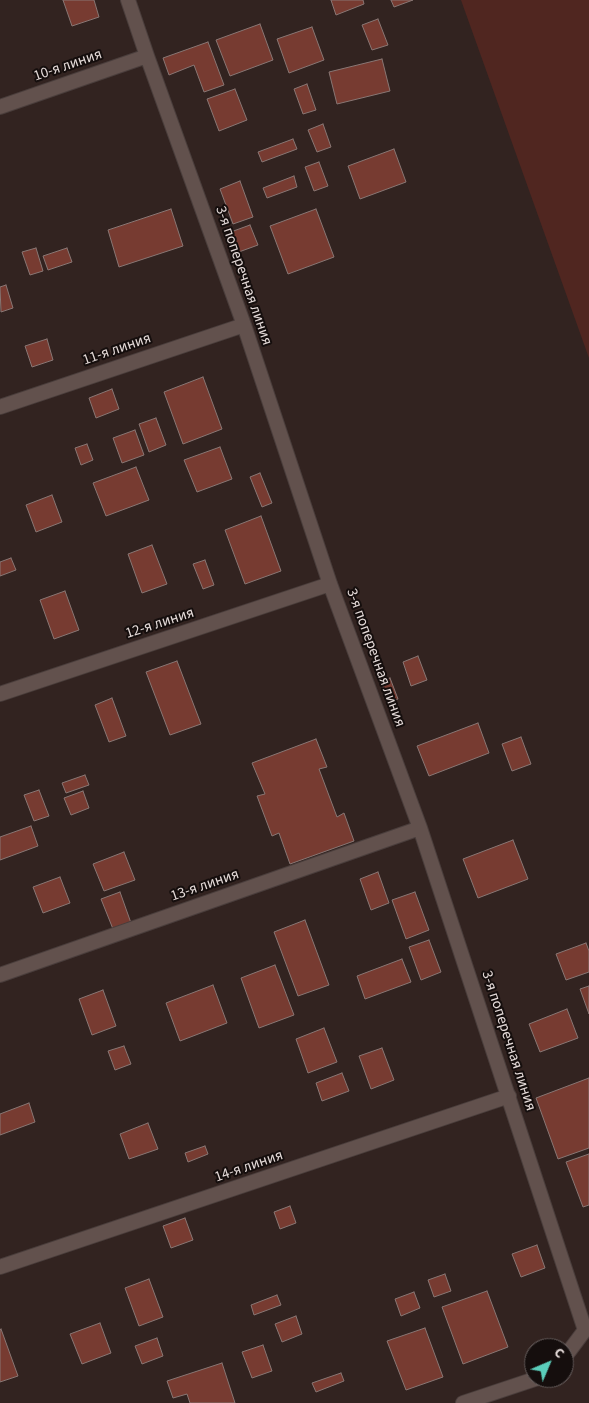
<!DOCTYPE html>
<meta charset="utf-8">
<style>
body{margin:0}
#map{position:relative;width:589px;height:1403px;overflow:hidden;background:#322320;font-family:"Source Sans 3",sans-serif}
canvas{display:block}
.north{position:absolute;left:524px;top:1338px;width:50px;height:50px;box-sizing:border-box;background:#150e0d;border:1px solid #68605f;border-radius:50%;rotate:45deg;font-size:14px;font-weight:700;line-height:20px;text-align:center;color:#e5dbd9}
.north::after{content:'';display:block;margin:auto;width:18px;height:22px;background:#5bcebb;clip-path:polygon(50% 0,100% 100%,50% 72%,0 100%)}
</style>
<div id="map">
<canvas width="589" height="1403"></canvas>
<div class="north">С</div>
</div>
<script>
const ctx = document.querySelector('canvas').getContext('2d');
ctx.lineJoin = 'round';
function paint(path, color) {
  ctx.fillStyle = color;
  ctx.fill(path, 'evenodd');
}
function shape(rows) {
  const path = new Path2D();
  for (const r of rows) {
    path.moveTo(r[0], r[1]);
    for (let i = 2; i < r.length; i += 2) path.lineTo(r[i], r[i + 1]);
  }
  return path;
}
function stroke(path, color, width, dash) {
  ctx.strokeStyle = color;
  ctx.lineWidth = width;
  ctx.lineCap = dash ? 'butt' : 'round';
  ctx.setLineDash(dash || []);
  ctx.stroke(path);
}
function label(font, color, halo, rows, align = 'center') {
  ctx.font = font + ' "Source Sans 3",sans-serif';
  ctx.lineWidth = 4;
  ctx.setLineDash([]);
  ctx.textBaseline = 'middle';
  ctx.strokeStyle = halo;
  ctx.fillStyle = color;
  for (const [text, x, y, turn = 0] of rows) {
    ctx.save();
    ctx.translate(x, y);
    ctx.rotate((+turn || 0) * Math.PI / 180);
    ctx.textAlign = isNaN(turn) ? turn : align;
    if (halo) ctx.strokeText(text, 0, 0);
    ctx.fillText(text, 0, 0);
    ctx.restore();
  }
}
paint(shape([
 [461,0,589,0,589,358]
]), '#502620');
const building = shape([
 [63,0,94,0,99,17,72,26,63,0],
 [331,0,363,0,364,4,336,15,331,0],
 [391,0,413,0,394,7,391,0],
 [378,19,388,45,372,50,362,25,378,19],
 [260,24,273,60,230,76,216,40,260,24],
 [312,27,324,60,289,73,277,39,312,27],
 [208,42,224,85,204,92,194,65,169,75,163,58,208,42],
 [382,59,390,91,337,104,329,72,382,59],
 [307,84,316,110,303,114,294,89,307,84],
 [235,89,247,120,219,131,207,99,235,89],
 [323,124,331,147,317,152,308,130,323,124],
 [293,139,297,149,262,162,258,152,293,139],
 [394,149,406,182,360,199,348,166,394,149],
 [319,162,328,186,314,191,305,167,319,162],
 [294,176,297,187,267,198,263,188,294,176],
 [240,181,253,217,233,224,220,189,240,181],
 [171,209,183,246,119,267,108,230,171,209],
 [316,209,334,257,288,274,270,226,316,209],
 [250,225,258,245,236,253,228,233,250,225],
 [36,248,43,271,30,275,22,252,36,248],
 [67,248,72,262,48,270,43,256,67,248],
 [6,285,13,308,1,312,0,287,6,285],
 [47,339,53,360,32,367,25,346,47,339],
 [203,377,222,429,183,444,164,392,203,377],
 [112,389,119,409,96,418,89,398,112,389],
 [156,418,166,445,149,452,139,424,156,418],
 [135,430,144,455,122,463,113,438,135,430],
 [87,444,93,460,81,465,75,448,87,444],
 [220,447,232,479,197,492,184,460,220,447],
 [136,467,149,500,106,516,93,483,136,467],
 [260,473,272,503,262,507,250,477,260,473],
 [52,495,62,522,36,532,26,505,52,495],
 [261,516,281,571,245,584,225,530,261,516],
 [152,545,167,584,142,593,128,554,152,545],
 [11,558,16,570,0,576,0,562,11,558],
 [205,560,214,585,203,589,193,564,205,560],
 [65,591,79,630,54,639,40,600,65,591],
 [418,656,427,680,411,686,403,662,418,656],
 [177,661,201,724,170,735,146,672,177,661],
 [390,678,398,699,389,702,381,682,390,678],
 [112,698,126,736,109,742,95,705,112,698],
 [478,723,489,753,429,776,417,746,478,723],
 [521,737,531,764,512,771,502,744,521,737],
 [316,739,327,767,319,769,337,817,344,813,354,841,290,864,279,833,272,836,257,796,265,794,252,763,316,739],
 [85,775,89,785,66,793,62,783,85,775],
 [39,790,49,816,34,821,24,795,39,790],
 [83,791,89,808,71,815,64,798,83,791],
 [31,826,38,846,0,860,0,837,31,826],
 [513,840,528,879,478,898,463,859,513,840],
 [124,852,135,880,104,891,93,864,124,852],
 [378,872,389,903,371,910,360,879,378,872],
 [60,877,70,903,43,913,33,887,60,877],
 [120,892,131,923,113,929,101,899,120,892],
 [415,892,429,930,406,939,392,900,415,892],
 [305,920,329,985,298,996,274,932,305,920],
 [429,940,441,972,421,980,409,947,429,940],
 [586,943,589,951,589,972,566,980,556,954,586,943],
 [402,959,411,982,365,999,357,976,402,959],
 [275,965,294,1015,259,1028,241,978,275,965],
 [213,985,227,1023,180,1041,166,1003,213,985],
 [589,986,589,1014,580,989,589,986],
 [103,990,116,1026,92,1035,79,999,103,990],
 [567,1009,578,1038,540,1052,529,1024,567,1009],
 [324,1028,337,1062,308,1073,296,1039,324,1028],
 [124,1046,131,1064,115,1070,108,1051,124,1046],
 [382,1048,394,1080,371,1089,359,1056,382,1048],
 [342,1073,349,1091,322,1101,316,1083,342,1073],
 [589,1078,589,1148,558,1159,536,1098,589,1078],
 [29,1103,35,1122,0,1135,0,1114,29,1103],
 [148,1123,158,1149,129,1159,120,1134,148,1123],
 [205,1146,208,1154,188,1162,185,1153,205,1146],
 [589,1154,589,1205,583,1207,566,1162,589,1154],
 [290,1206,296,1223,280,1229,274,1212,290,1206],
 [185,1218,193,1240,171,1248,163,1226,185,1218],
 [537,1245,545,1268,521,1277,512,1254,537,1245],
 [445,1274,451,1291,434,1297,428,1280,445,1274],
 [149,1279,163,1317,139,1326,125,1288,149,1279],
 [487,1291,508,1347,463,1364,442,1307,487,1291],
 [414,1292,420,1308,401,1316,395,1299,414,1292],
 [277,1295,281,1305,254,1315,251,1305,277,1295],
 [296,1316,302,1334,282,1342,275,1324,296,1316],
 [100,1323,111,1353,82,1364,70,1334,100,1323],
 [425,1328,443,1377,406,1390,387,1341,425,1328],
 [1,1329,18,1376,0,1382,0,1330,1,1329],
 [157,1338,163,1356,142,1364,135,1346,157,1338],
 [263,1345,272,1371,252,1378,242,1352,263,1345],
 [222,1363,235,1403,190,1403,187,1394,173,1398,167,1381,222,1363],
 [341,1373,344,1381,316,1392,312,1383,341,1373]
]);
paint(building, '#773b31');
stroke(building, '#897774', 1);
const minor = shape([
 [128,0,147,56,244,325,330,584,420,828,585,1330,564,1358],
 [0,107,147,56],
 [0,407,244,325],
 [0,694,330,584],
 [0,975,420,828],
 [0,1267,509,1096],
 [463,1403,538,1378]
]);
stroke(minor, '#4a3e3c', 16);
stroke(minor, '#62514d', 14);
label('15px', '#e5dbd9', '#150e0d', [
 ["10-я линия",68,66,-19],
 ["3-я поперечная линия",243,276,71],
 ["11-я линия",117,350,-19],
 ["12-я линия",160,624,-18],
 ["3-я поперечная линия",375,658,70],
 ["13-я линия",205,886,-19],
 ["3-я поперечная линия",508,1041,72],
 ["14-я линия",249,1167,-19]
]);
</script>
